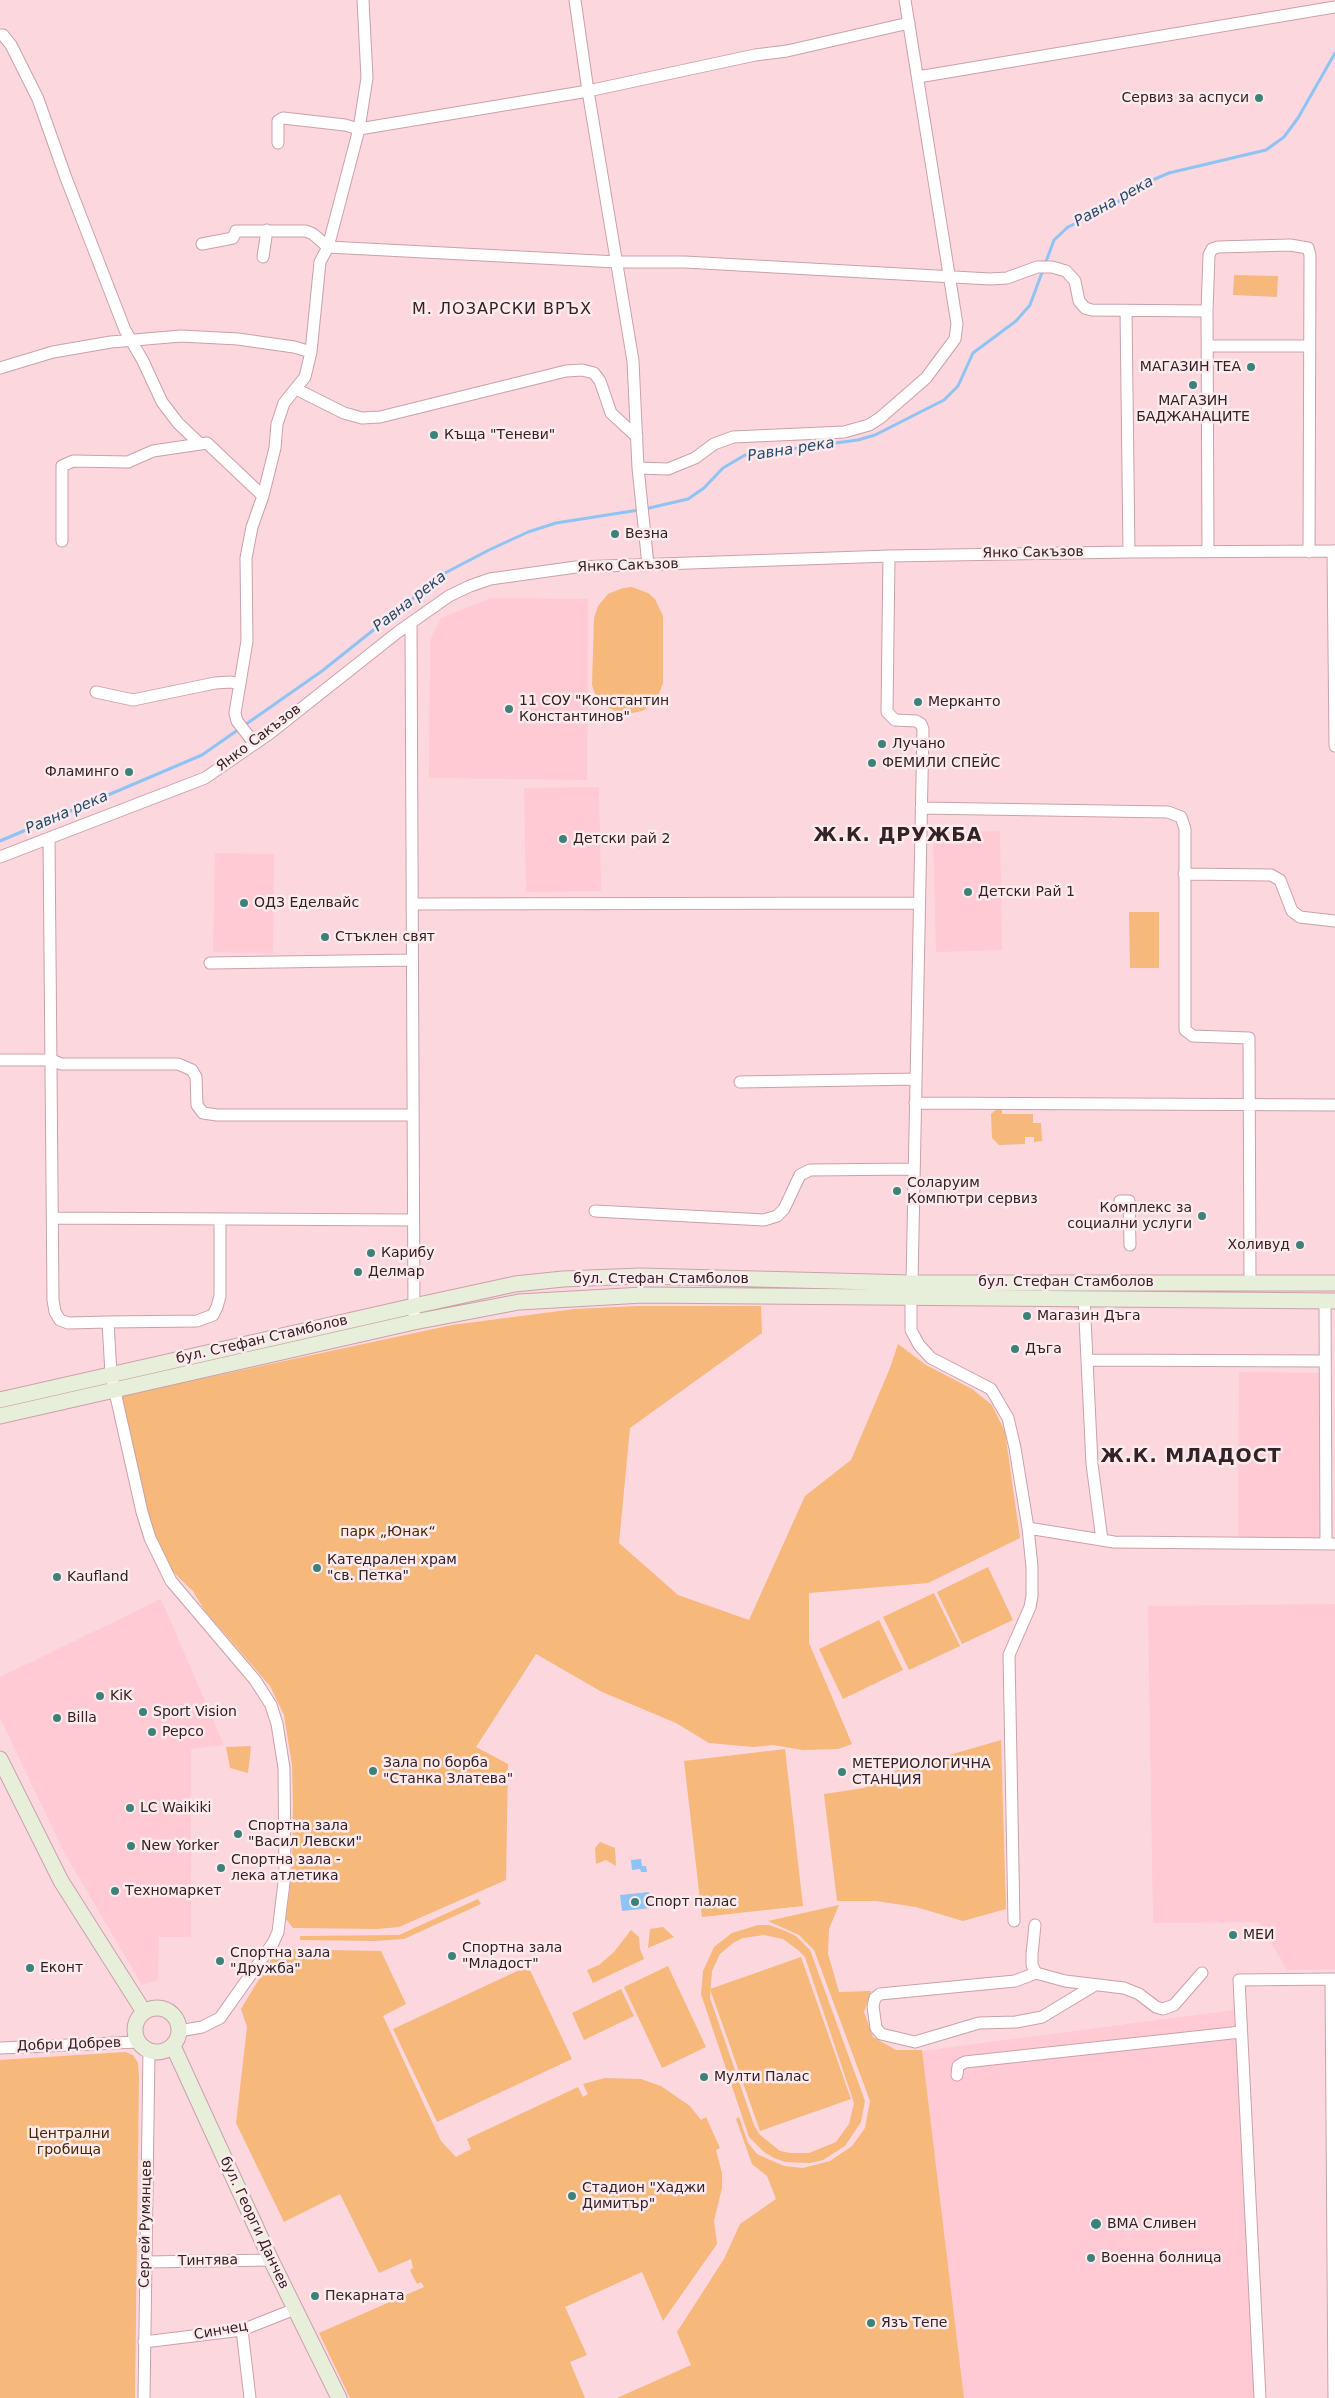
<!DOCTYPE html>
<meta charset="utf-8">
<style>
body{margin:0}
canvas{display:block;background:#fcd7de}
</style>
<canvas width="1335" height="2398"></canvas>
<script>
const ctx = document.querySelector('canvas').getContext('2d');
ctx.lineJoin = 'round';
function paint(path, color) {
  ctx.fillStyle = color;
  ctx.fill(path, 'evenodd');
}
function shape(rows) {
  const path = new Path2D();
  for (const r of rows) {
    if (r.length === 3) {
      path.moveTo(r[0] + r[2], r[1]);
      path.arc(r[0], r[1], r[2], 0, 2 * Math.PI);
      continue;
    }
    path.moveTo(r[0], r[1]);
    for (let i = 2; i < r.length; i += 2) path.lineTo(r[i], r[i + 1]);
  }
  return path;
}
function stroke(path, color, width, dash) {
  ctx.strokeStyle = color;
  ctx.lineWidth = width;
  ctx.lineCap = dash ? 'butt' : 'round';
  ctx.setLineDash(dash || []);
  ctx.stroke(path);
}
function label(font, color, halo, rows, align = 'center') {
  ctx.font = font + ' "DejaVu Sans",sans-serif';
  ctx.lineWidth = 5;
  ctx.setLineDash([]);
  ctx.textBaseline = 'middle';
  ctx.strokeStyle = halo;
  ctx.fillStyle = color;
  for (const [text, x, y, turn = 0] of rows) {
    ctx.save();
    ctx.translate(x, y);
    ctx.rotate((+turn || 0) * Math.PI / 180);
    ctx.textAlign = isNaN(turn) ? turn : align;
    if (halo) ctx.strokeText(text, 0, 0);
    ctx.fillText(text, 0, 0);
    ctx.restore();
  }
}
paint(shape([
 [491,598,588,599,587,780,429,778,430,640,441,618],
 [599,787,601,891,526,892,524,788],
 [1000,831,1002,950,936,952,933,833],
 [215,853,274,854,273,953,213,952],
 [1239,1372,1322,1373,1321,1538,1238,1538],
 [161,1599,224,1745,191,1749,191,1937,159,1937,158,1980,142,1985,65,1854,0,1718,0,1677],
 [1335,1604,1335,1969,1287,1970,1259,1922,1153,1923,1148,1606],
 [1234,2010,1261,2398,964,2398,922,2051]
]), '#ffcad4');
paint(shape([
 [1234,275,1278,276,1277,297,1233,295],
 [632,587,648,593,655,599,663,616,663,683,657,699,651,706,642,711,627,714,619,713,605,706,595,694,592,685,594,618,598,606,608,594,623,588],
 [1129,912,1159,912,1159,968,1130,968],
 [997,1109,1002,1109,1002,1114,1033,1114,1033,1123,1041,1123,1042,1141,1034,1142,1034,1137,1025,1137,1025,1144,999,1145,992,1138,991,1114],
 [638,1306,761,1306,762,1333,630,1428,619,1543,678,1595,749,1620,805,1496,851,1460,890,1368,898,1344,926,1365,972,1389,992,1405,1005,1432,1020,1538,928,1583,809,1593,809,1643,852,1744,838,1749,803,1750,773,1745,754,1747,709,1743,676,1723,602,1692,536,1654,476,1747,508,1764,506,1880,399,1927,377,1929,293,1928,286,1919,292,1870,293,1806,292,1765,284,1715,270,1686,205,1611,193,1591,171,1570,160,1547,149,1518,121,1396,452,1325,575,1309],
 [988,1567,1013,1620,962,1644,937,1592],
 [934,1593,960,1646,909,1670,883,1617],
 [879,1620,903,1670,843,1699,819,1649],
 [1001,1740,1006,1909,963,1921,916,1907,876,1901,837,1901,824,1794,864,1788,881,1775],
 [251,1746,248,1773,230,1768,226,1747],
 [785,1749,803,1906,702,1917,684,1761],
 [600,1842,615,1848,616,1866,606,1860,596,1864,595,1848],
 [478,1899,481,1904,404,1939,375,1941,300,1940,300,1936,399,1935],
 [839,1905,829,1929,828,1954,839,1992,871,1991,864,2012,873,2037,896,2050,922,2050,964,2398,617,2398,691,2365,677,2332,724,2259,740,2224,776,2199,767,2176,752,2164,736,2119,739,2117,748,2143,757,2154,784,2166,803,2168,830,2161,852,2146,865,2128,870,2101,814,1950,799,1935,768,1921],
 [758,1925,769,1925,783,1930,796,1936,810,1950,865,2101,861,2122,845,2146,823,2160,810,2163,785,2162,774,2158,764,2152,749,2137,701,1994,703,1971,714,1947,732,1933],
 [764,1935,783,1939,798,1950,805,1957,854,2103,849,2124,836,2142,809,2153,790,2153,780,2151,759,2134,754,2125,710,1998,712,1971,720,1954,733,1943,743,1938],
 [663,1927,674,1937,648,1948,650,1929],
 [631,1930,639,1937,640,1949,644,1959,593,1983,587,1970,599,1965,614,1952],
 [277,1949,381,1951,406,2004,383,2016,441,2141,456,2157,471,2149,467,2139,578,2087,583,2097,588,2094,583,2084,605,2078,641,2079,661,2086,690,2106,701,2120,706,2117,720,2148,716,2150,722,2173,722,2188,714,2221,717,2244,663,2321,642,2272,565,2307,587,2355,570,2362,585,2398,350,2398,319,2333,424,2287,421,2282,417,2284,410,2270,413,2268,411,2259,379,2273,340,2194,284,2222,236,2123,247,2027,241,2009],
 [801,1957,851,2099,760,2131,710,1989],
 [528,1966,572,2059,437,2122,393,2029],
 [668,1966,706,2047,662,2068,624,1987],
 [621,1989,634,2016,584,2040,572,2013],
 [125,2052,133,2055,138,2063,139,2076,135,2398,0,2398,0,2060]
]), '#f6b87b');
paint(shape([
 [641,1859,642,1866,646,1866,647,1872,641,1872,640,1869,632,1870,631,1860],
 [649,1892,651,1908,622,1911,620,1895]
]), '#8ec4f4');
stroke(shape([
 [645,509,688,499,704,488,723,468,745,455,858,440,875,435,944,400,958,386,973,353,1016,321,1030,305,1054,240,1068,227,1115,204,1143,184,1169,173,1266,150,1284,137,1298,118,1335,53],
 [0,841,202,755,322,671,445,573,489,550,528,532,556,523,639,510]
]), '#8ec4f4', 3);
const minor = shape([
 [575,0,588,91,633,361,638,468,648,565],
 [0,35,3,35,11,45,38,99,66,178,125,330,143,361,162,402,178,423,200,444],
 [918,77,1335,7],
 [278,143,278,121,283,118,345,125,359,129,588,91,755,55,787,51,909,23],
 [202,244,233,238,236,231,306,231,313,234,328,247,617,262,685,262,990,279,1007,278,1037,267,1052,267,1066,271,1075,281,1079,301,1085,308,1092,310,1207,311],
 [263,257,267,230],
 [1126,311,1129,552],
 [1208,346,1309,346],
 [0,368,53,352,111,342,181,336,238,339,294,347,311,352],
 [296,389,344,413,362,418,380,417,566,371,582,370,594,373,600,381,611,413,637,437],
 [638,468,668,469,695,458,714,444,733,437,844,432,869,425,880,418,926,378,955,339,957,324,905,0],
 [263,496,275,448,277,424,284,403,305,377,311,352,320,262,328,247,359,129,367,78,363,0],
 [62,541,62,466,73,461,128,462,153,451,207,443,263,496,252,527,246,558,247,641,235,713,237,721,254,743],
 [1208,551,1207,311,1209,255,1212,249,1218,247,1290,245,1308,248,1310,255,1309,552],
 [1333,551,1335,746],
 [889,556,887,712,895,720,916,721,921,724,923,729,912,1283],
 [411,623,414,1314],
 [96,692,133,700,215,683,231,682,240,684],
 [921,808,1168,812,1181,817,1185,829,1185,1030,1193,1036,1249,1038,1250,1281],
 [49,838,53,1300,55,1312,60,1320,68,1323,108,1322,111,1374,142,1512,150,1538,171,1581,255,1680,271,1705,277,1724,284,1768,285,1874,278,1932,273,1943,220,2018,202,2027,179,2031],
 [0,857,205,778,269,734,398,632,449,596,470,586,490,579,576,567,889,556,1129,552,1335,551],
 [1184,874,1271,875,1280,880,1292,911,1300,917,1335,921],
 [412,904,919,903],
 [210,963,412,960],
 [0,1060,52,1060,61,1064,178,1064,192,1070,196,1077,197,1105,203,1113,217,1115,413,1115],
 [740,1082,916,1079],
 [915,1103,1335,1105],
 [1120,1201,1129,1201,1130,1245],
 [595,1211,764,1220,777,1216,784,1209,800,1175,810,1170,914,1169],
 [53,1218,413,1220],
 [1084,1298,1092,1464,1102,1540],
 [911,1299,911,1330,919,1345,931,1358,991,1389,1008,1418,1015,1448,1028,1528,1032,1567,1032,1596,1030,1607,1009,1655,1014,1921],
 [1325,1301,1326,1544],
 [108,1322,197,1321,213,1315,217,1307,220,1296,220,1221],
 [1087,1360,1325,1361],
 [1028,1528,1114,1542,1335,1544],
 [1035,1925,1032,1954,1032,1965,1036,1973,1065,1981,1124,1988,1139,1994,1156,2007,1163,2009,1174,2005,1202,1973],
 [1036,1973,1015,1981,880,1994,875,1998,873,2006,876,2028,881,2034,915,2042,979,2023,1016,2022,1042,2017,1095,1985],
 [1331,1980,1334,2398],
 [0,2048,138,2042],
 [957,2075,958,2066,965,2062,1241,2032],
 [146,2262,271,2260],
 [242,2330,250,2398],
 [144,2342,242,2330,295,2309],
 [144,2398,149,2051],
 [1260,2398,1239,1980,1335,1979]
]);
const secondary = shape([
 [0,1400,414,1306,515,1284,563,1279,640,1276,912,1283,1335,1283],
 [0,1416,414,1322,519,1302,643,1295,1335,1301],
 [0,1759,61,1881,144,2012],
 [157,2030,22],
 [173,2046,271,2260,339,2398]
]);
stroke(minor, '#cca1a9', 13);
stroke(secondary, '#cca1a9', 17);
stroke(minor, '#fff', 11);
stroke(secondary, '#e7efda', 15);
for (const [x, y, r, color] of [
 [1259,98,5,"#3c827a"],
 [1251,367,5,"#3c827a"],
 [1193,385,5,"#3c827a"],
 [434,435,5,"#3c827a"],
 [615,534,5,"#3c827a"],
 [918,702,5,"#3c827a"],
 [509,709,5,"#3c827a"],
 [882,744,5,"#3c827a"],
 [872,763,5,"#3c827a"],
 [129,772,5,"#3c827a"],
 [563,839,5,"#3c827a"],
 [968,892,5,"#3c827a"],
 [244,903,5,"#3c827a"],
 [325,937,5,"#3c827a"],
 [897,1191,5,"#3c827a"],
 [1202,1216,5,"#3c827a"],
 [1300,1245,5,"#3c827a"],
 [371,1253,5,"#3c827a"],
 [358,1272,5,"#3c827a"],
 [1027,1316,5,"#3c827a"],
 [1015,1349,5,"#3c827a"],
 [317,1568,5,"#3c827a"],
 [57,1577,5,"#3c827a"],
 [100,1696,5,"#3c827a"],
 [143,1712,5,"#3c827a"],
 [57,1718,5,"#3c827a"],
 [152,1732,5,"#3c827a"],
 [373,1771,5,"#3c827a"],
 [842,1772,5,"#3c827a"],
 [130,1808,5,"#3c827a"],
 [238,1834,5,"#3c827a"],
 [131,1846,5,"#3c827a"],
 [221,1868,5,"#3c827a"],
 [115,1891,5,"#3c827a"],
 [635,1902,5,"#3c827a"],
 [1233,1935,5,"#3c827a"],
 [452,1956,5,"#3c827a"],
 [220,1961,5,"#3c827a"],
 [30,1968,5,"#3c827a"],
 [704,2077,5,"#3c827a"],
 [572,2196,5,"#3c827a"],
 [1096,2224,6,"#3c827a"],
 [1091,2258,5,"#3c827a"],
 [315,2296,5,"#3c827a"],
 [871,2323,5,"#3c827a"]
]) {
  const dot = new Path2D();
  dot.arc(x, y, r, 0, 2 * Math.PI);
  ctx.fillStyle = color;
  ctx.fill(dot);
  stroke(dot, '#fceaed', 2);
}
label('14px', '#332226', '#fceaed', [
 ["Сервиз за аспуси",1249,98,"right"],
 ["МАГАЗИН ТЕА",1241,367,"right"],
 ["МАГАЗИН",1193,401,"center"],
 ["БАДЖАНАЦИТЕ",1193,417,"center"],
 ["Къща \"Теневи\"",444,435],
 ["Везна",625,534],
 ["11 СОУ \"Константин",519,701],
 ["Константинов\"",519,717],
 ["Мерканто",928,702],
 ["Лучано",892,744],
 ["ФЕМИЛИ СПЕЙС",882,763],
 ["Фламинго",119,772,"right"],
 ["Детски рай 2",573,839],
 ["Детски Рай 1",978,892],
 ["ОДЗ Еделвайс",254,903],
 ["Стъклен свят",335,937],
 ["Соларуим",907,1183],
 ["Компютри сервиз",907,1199],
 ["Комплекс за",1192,1208,"right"],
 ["социални услуги",1192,1224,"right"],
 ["Холивуд",1290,1245,"right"],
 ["Карибу",381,1253],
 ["Делмар",368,1272],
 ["Магазин Дъга",1037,1316],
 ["Дъга",1025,1349],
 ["Катедрален храм",327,1560],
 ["\"св. Петка\"",327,1576],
 ["Kaufland",67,1577],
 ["KiK",110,1696],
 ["Sport Vision",153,1712],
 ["Billa",67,1718],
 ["Pepco",162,1732],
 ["Зала по борба",383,1763],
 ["\"Станка Златева\"",383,1779],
 ["МЕТЕРИОЛОГИЧНА",852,1764],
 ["СТАНЦИЯ",852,1780],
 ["LC Waikiki",140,1808],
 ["Спортна зала",248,1826],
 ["\"Васил Левски\"",248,1842],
 ["New Yorker",141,1846],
 ["Спортна зала -",231,1860],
 ["лека атлетика",231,1876],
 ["Техномаркет",125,1891],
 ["Спорт палас",645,1902],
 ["МЕИ",1243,1935],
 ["Спортна зала",462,1948],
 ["\"Младост\"",462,1964],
 ["Спортна зала",230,1953],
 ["\"Дружба\"",230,1969],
 ["Еконт",40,1968],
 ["Мулти Палас",714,2077],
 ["Стадион \"Хаджи",582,2188],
 ["Димитър\"",582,2204],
 ["ВМА Сливен",1107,2224],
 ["Военна болница",1101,2258],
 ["Пекарната",325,2296],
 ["Язъ Тепе",881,2323]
], 'left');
label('14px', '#332226', '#fceaed', [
 ["Янко Сакъзов",1033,553,-1],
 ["Янко Сакъзов",628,566,-2],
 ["Янко Сакъзов",259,738,-37],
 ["бул. Стефан Стамболов",661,1279],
 ["бул. Стефан Стамболов",1066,1282],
 ["бул. Стефан Стамболов",262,1340,-13],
 ["Добри Добрев",69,2045,-2],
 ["бул. Георги Данчев",254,2223,65],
 ["Сергей Румянцев",146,2224,-89],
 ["Тинтява",208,2261,-1],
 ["Синчец",221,2331,-10]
]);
label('14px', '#4a2900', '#fceaed', [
 ["парк „Юнак“",388,1532],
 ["Централни",69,2134],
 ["гробища",69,2150]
]);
label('italic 15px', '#264d6e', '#fceaed', [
 ["Равна река",1114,202,-29],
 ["Равна река",791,450,-9],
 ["Равна река",410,602,-38],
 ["Равна река",67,813,-23]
]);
ctx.letterSpacing = '1px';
label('16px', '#332226', '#fceaed', [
 ["М. ЛОЗАРСКИ ВРЪХ",502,310]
]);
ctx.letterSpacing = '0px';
ctx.letterSpacing = '1px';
label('bold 19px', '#332226', '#fceaed', [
 ["Ж.К. ДРУЖБА",898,836],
 ["Ж.К. МЛАДОСТ",1191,1457]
]);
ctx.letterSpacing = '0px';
</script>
